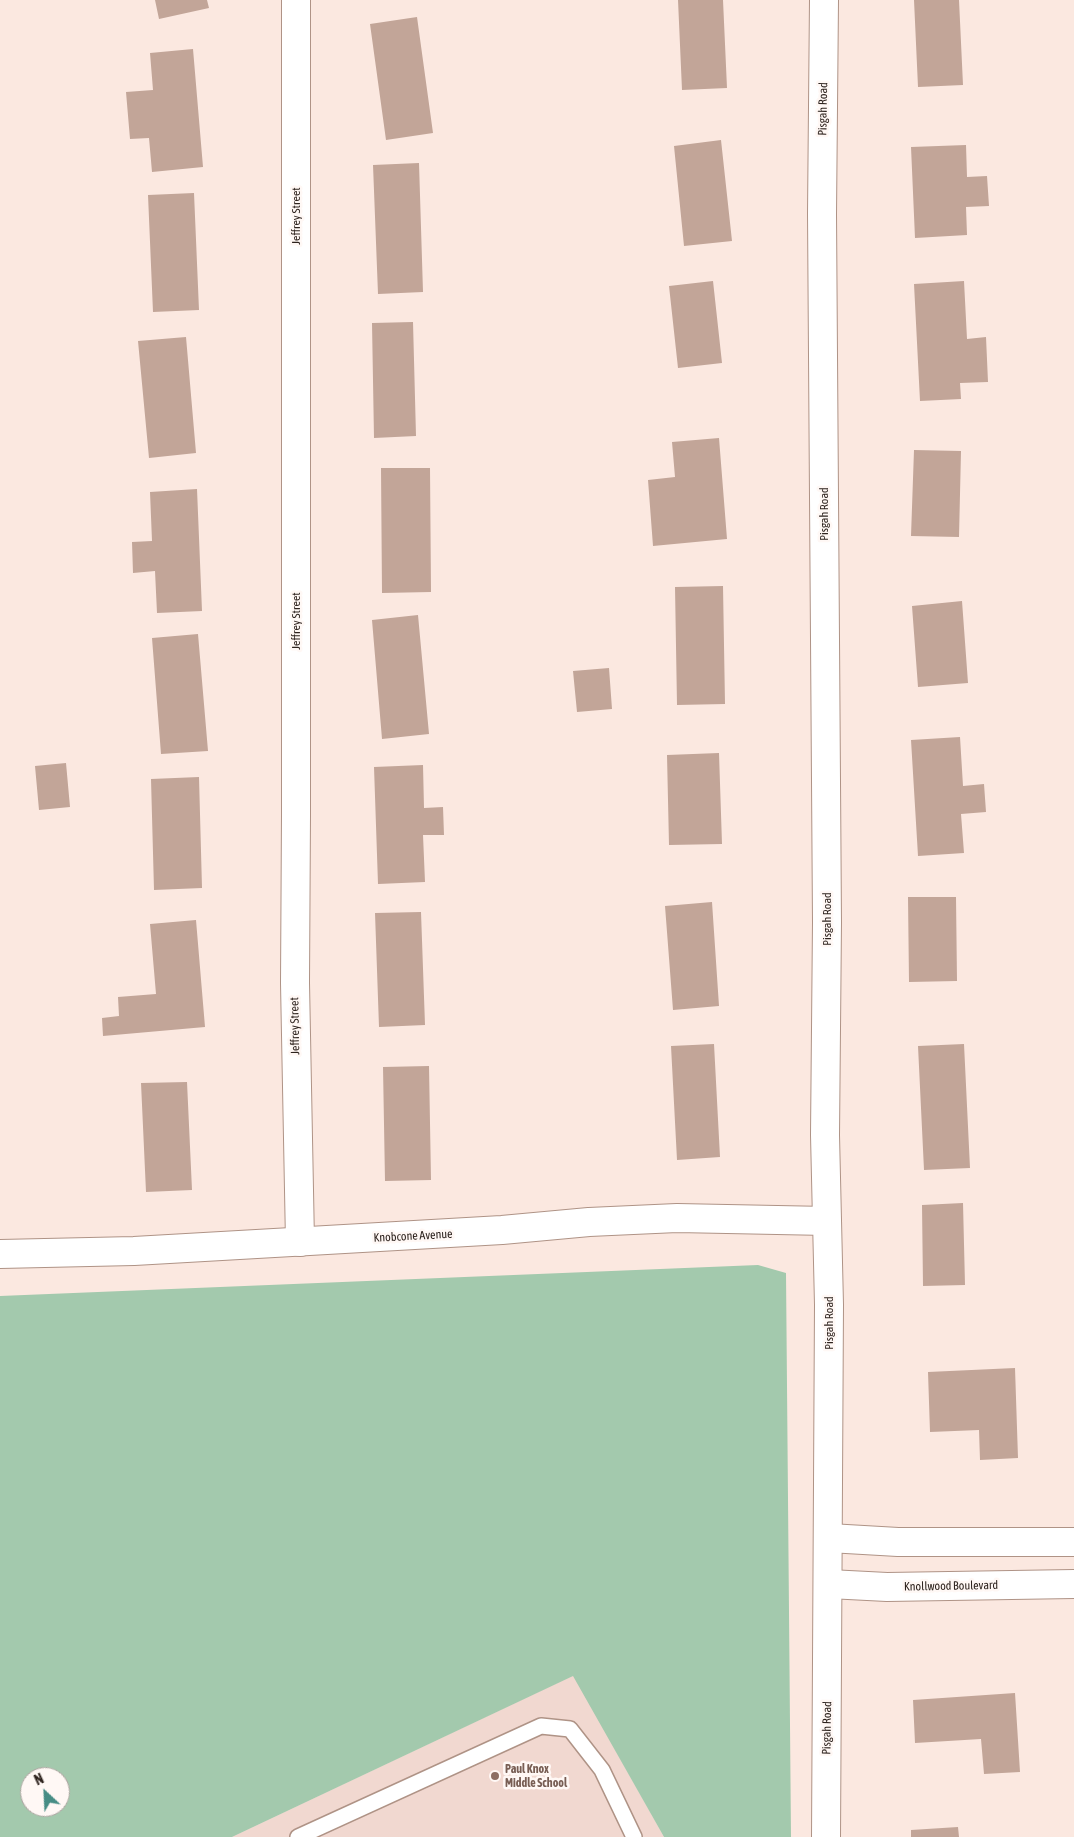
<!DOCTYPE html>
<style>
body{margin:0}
#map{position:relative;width:1074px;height:1837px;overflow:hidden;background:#fbe8e0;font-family:"Asap Condensed",sans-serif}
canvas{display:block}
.north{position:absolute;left:20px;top:1767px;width:50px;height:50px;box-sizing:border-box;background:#fff8f5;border:1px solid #aba39f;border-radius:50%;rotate:335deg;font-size:14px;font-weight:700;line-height:20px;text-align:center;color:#2e231e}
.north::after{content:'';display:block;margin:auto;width:18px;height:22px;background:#478d85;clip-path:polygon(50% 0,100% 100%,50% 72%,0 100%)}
</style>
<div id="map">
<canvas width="1074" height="1837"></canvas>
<div class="north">N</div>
</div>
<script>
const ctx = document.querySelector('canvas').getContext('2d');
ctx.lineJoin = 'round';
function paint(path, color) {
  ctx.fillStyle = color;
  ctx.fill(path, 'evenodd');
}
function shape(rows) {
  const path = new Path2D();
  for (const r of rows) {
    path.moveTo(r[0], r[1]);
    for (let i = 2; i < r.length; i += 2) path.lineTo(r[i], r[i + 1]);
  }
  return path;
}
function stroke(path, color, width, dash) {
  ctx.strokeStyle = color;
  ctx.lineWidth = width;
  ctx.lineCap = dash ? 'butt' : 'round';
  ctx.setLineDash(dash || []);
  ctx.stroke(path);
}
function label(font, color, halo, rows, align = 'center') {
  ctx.font = font + ' "Asap Condensed",sans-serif';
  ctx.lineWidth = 5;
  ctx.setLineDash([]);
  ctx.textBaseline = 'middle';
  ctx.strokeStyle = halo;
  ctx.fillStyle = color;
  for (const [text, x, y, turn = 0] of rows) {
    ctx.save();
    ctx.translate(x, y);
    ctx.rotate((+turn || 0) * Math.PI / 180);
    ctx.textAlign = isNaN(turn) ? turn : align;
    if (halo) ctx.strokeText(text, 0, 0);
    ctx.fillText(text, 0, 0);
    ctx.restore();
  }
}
paint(shape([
 [574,1675,664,1837,232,1837]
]), '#f1d8d0');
paint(shape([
 [758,1265,786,1273,791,1837,664,1837,573,1676,232,1837,0,1837,0,1296],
 [30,1777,60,1777,60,1807,30,1807]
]), '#a3c9ad');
paint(shape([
 [155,0,207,0,209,8,159,19],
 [678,0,723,0,727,88,682,90],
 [914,0,959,0,963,85,918,87],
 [417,17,433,133,386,140,370,24],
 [193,49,203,167,152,172,149,138,130,139,126,92,153,90,150,53],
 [721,140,732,241,684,246,674,146],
 [966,145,967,177,987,176,989,206,966,207,967,235,915,238,911,147],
 [419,163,423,292,378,294,373,165],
 [194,193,199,310,153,312,148,195],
 [713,281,722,363,678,368,669,286],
 [964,281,967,339,986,337,988,382,960,383,961,399,920,401,914,284],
 [413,322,416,436,374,438,372,323],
 [186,337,196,453,149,458,138,341],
 [719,438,727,539,653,546,648,480,675,477,672,442],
 [914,450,961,451,959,537,911,536],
 [381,468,430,468,431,592,382,593],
 [197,489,202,611,157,613,155,571,133,573,132,542,152,541,150,492],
 [723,586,725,704,677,705,675,587],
 [962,601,968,683,918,687,912,606],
 [418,615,429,734,382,739,372,620],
 [198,634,208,751,161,754,152,638],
 [609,668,612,709,577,712,573,671],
 [960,737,963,786,984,784,986,812,961,814,964,853,918,856,911,740],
 [719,753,722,844,669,845,667,755],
 [66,763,70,807,39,810,35,766],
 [423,765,424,808,443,807,444,835,423,835,425,882,378,884,374,767],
 [199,777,202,888,154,890,151,779],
 [908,897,956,897,957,981,909,982],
 [712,902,719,1006,673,1010,665,906],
 [421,912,425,1025,379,1027,375,913],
 [196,920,205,1027,103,1036,102,1018,119,1016,118,997,156,994,150,924],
 [714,1044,720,1157,677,1160,671,1046],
 [964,1044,970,1168,924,1170,918,1046],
 [429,1066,431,1180,385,1181,383,1067],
 [187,1082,192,1190,146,1192,141,1083],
 [963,1203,965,1285,923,1286,922,1205],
 [1015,1368,1018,1458,980,1460,979,1430,930,1432,928,1372],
 [1015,1693,1020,1772,984,1774,981,1739,915,1743,913,1700],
 [958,1827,959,1837,911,1837,911,1830]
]), '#c2a598');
const lane = shape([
 [298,1837,541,1726,570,1729,602,1770,634,1837]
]);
const street = shape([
 [296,0,296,815,295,983,300,1242],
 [829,1538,898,1542,1074,1542],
 [829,1584,887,1587,1074,1584]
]);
const secondary = shape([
 [824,0,822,214,827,922,825,1135,829,1305,826,1837],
 [0,1254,134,1251,502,1230,589,1222,677,1218,827,1221]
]);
stroke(lane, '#af9386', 18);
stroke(street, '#af9386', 30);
stroke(secondary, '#af9386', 30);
stroke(lane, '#fff', 15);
stroke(street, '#fff', 28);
stroke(secondary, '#fff', 28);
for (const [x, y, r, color] of [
 [495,1776,5,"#8d6e63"]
]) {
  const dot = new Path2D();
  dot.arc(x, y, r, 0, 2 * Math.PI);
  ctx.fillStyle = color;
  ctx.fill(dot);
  stroke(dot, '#fff8f5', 2);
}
label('12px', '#2e231e', '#fff8f5', [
 ["Pisgah Road",823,109,-89],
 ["Jeffrey Street",296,216,-90],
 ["Pisgah Road",824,514,-90],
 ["Jeffrey Street",296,621,-90],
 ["Pisgah Road",827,919,-90],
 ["Jeffrey Street",295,1026,-91],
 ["Knobcone Avenue",413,1236,-3],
 ["Pisgah Road",829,1323,-90],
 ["Knollwood Boulevard",951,1586,-1],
 ["Pisgah Road",827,1728,-89]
]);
label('bold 12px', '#785e54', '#fff8f5', [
 ["Paul Knox",505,1769],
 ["Middle School",505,1783]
], 'left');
</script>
